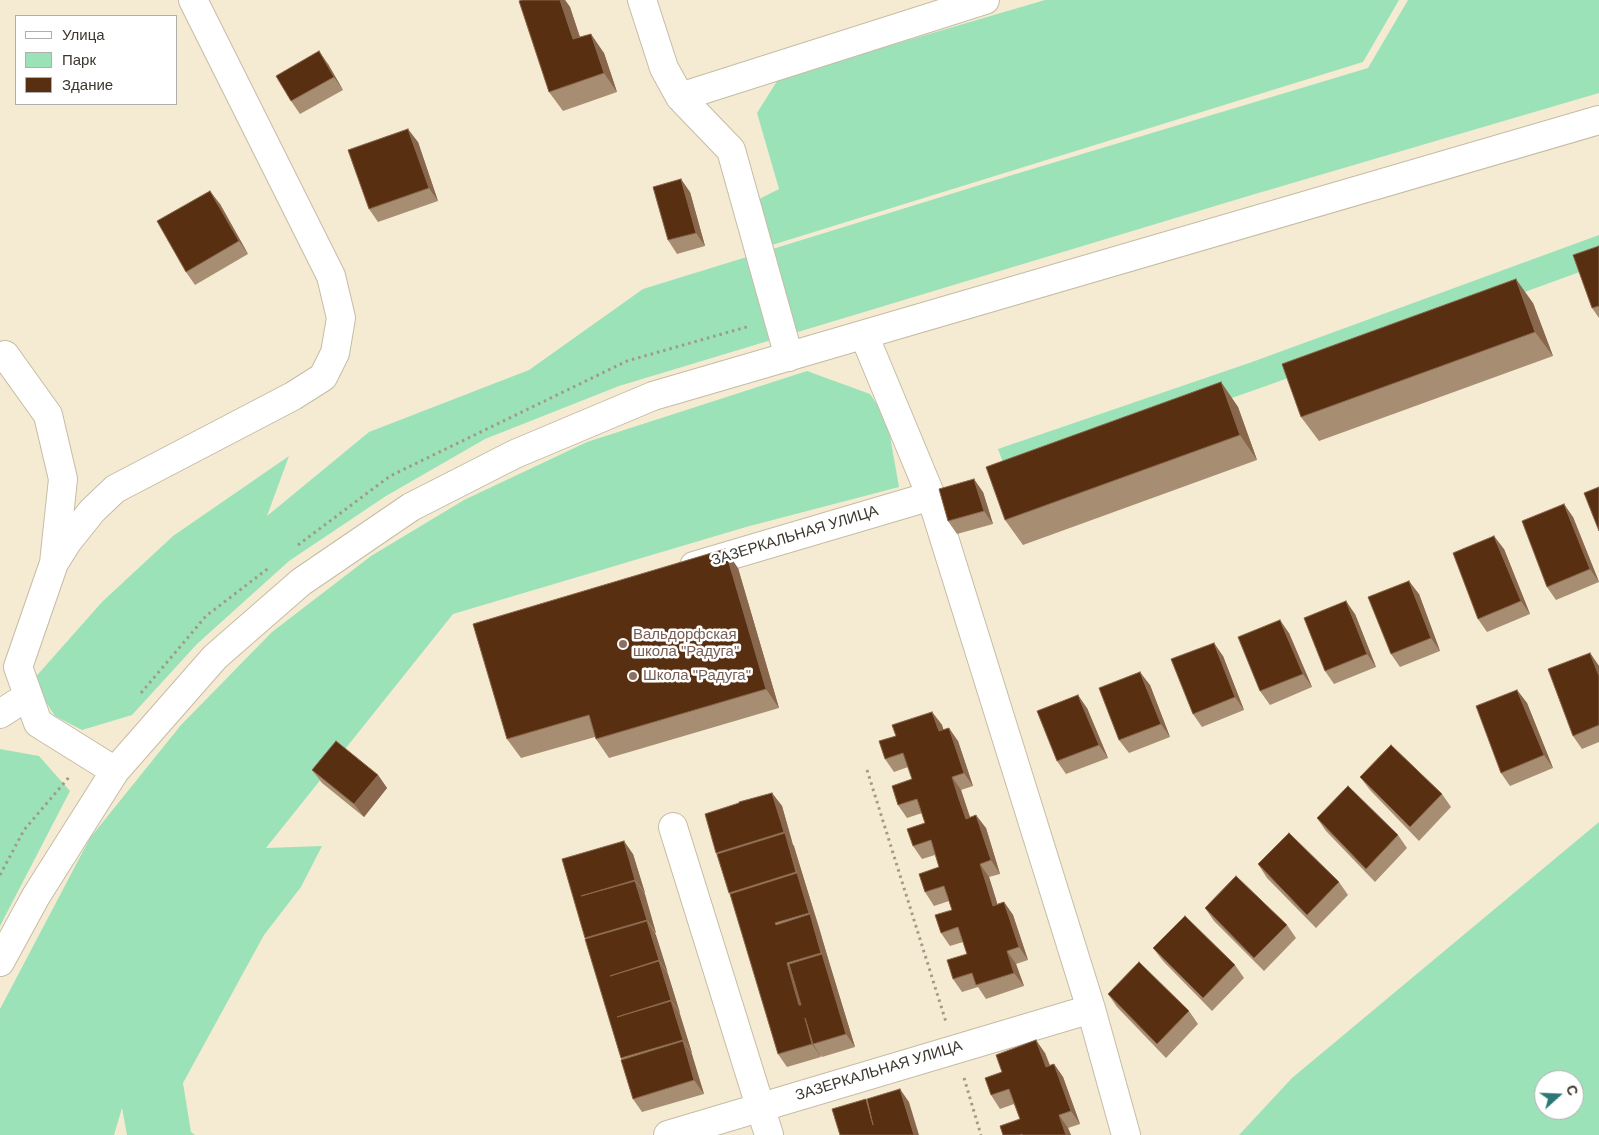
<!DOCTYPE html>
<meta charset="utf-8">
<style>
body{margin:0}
#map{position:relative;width:1599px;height:1135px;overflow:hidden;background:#f5ebd3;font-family:Helvetica,sans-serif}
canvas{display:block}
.legend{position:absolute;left:15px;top:15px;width:162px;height:90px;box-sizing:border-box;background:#fff;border:1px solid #b1afab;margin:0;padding:6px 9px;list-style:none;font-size:15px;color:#3b372e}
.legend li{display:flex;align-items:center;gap:10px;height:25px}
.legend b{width:25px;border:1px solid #b1afab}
.north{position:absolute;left:1534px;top:1070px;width:50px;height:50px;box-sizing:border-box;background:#fff;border:1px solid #b1afab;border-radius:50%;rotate:70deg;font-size:14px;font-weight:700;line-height:20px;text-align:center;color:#3b372e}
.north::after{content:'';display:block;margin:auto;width:18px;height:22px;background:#2d7777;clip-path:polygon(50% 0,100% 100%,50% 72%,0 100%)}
</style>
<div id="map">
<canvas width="1599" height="1135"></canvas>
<ul class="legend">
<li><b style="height:6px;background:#fff"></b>Улица</li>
<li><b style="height:14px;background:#9ce2b8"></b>Парк</li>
<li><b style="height:14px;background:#592f12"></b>Здание</li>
</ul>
<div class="north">С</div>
</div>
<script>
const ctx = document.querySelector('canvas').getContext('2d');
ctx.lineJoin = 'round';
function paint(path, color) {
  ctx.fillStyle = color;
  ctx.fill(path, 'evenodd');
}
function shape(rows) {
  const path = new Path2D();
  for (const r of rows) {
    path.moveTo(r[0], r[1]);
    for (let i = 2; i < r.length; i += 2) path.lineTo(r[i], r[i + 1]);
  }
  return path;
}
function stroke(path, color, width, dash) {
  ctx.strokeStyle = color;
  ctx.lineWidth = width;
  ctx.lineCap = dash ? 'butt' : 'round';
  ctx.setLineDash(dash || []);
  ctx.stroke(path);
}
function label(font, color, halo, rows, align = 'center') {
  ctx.font = font + ' Helvetica,sans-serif';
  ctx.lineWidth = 5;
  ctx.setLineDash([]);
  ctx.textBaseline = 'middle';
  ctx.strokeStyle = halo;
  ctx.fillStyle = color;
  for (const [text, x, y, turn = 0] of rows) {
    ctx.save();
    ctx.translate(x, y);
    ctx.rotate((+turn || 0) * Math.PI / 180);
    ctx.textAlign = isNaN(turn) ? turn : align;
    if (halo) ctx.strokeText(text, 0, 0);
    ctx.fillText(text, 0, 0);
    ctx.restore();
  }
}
paint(shape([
 [1045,0,1399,0,1363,62,772,245,759,199,779,189,757,113,779,78],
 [1408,0,1599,0,1599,93,1245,197,619,386,485,439,386,496,289,561,197,644,132,715,82,730,55,716,32,681,102,602,173,536,289,456,267,516,369,432,529,370,643,289,1009,176,1368,68],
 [1599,235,1599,265,1266,386,1008,476,998,449,1252,362],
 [807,371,870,394,887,419,899,487,746,527,453,614,266,848,322,846,301,887,264,935,183,1083,191,1132,195,1135,127,1135,122,1108,114,1135,0,1135,0,1009,90,838,181,725,272,632,371,556,464,500,587,442],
 [0,749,39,756,70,791,0,926],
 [1599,822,1599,1135,1239,1135,1292,1078],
 [1544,1080,1574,1080,1574,1110,1544,1110]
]), '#9ce2b8');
const minor = shape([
 [642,0,664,68,680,97,985,0],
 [680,97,731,150,789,357],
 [864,335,931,496,1091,1009,1126,1135],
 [5,355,48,415,63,479,54,563,18,667,38,723,115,771],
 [54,563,68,541,92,511,115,489,293,396,323,377,335,353,341,318,331,276,193,0],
 [694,566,931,496],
 [0,714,28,696],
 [673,827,769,1135],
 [0,962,36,896,115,771,215,657,301,582,411,507,515,454,653,396,1599,120],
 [668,1135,1091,1009]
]);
stroke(minor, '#c6bca5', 30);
stroke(shape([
 [298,545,390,476,627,361,750,326],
 [141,693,206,616,270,567],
 [867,770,946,1022],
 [0,875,24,830,70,776],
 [964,1078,981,1135]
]), '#a19a89', 3, [2.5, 4]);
stroke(minor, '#fff', 28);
paint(shape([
 [522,0,565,0,570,7,580,37,604,53,617,92,563,111,549,92],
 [328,64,343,90,300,114,291,101],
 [418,142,438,201,378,222,369,209],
 [690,192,705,246,677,254,668,240],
 [220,204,248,254,195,285,186,272],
 [1599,246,1599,318,1592,308],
 [1533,303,1553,356,1319,441,1301,417],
 [1221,382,1238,407,1257,460,1023,545,1005,520],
 [983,492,993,524,957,534,948,521],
 [1573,517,1599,582,1556,600,1547,587],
 [1504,549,1530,614,1487,632,1478,619],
 [738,568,779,708,609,758,596,739,595,737,521,758,507,739],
 [1419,594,1440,651,1400,667,1391,654],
 [1355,614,1376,667,1334,684,1325,671],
 [1289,633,1312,687,1270,705,1260,691],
 [1590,653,1599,666,1599,742,1582,749,1573,736],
 [1223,656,1244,710,1202,727,1193,714],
 [1150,685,1170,737,1129,753,1119,740],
 [1517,690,1527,703,1553,768,1510,786,1501,773],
 [1087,708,1108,758,1066,774,1057,761],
 [932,712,942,725,943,730,958,741,973,786,961,790,968,812,970,817,986,828,1000,874,989,877,996,899,997,904,1004,902,1013,915,1028,960,1016,964,1024,986,986,999,978,987,962,992,953,979,967,954,963,942,950,946,941,933,952,910,949,901,934,906,925,892,939,867,935,855,922,859,913,846,925,823,922,813,907,818,898,805,912,779,908,767,894,772,885,759,896,736],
 [312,770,378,775,387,788,364,817,322,783],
 [1360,777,1442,794,1451,807,1419,841,1370,790],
 [772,793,782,806,793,845,819,927,830,966,855,1047,822,1057,820,1055,821,1057,787,1067,778,1054,731,896,729,893,716,853,739,803],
 [1317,818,1398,835,1407,848,1375,882,1326,831],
 [633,854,645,893,644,893,656,933,655,933,680,1013,679,1013,692,1053,691,1053,704,1094,642,1112,633,1099,562,859],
 [1258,864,1339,882,1348,895,1316,928,1267,878],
 [1205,908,1287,925,1296,938,1264,971,1214,921],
 [1153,948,1235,965,1244,978,1212,1011,1163,961],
 [1108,994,1189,1011,1198,1024,1166,1058,1117,1007],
 [1045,1053,1050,1065,1054,1064,1063,1077,1080,1124,1068,1128,1071,1135,1003,1135,1020,1119,1014,1104,1000,1109,991,1095,1002,1072]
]), '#a78d72');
paint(shape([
 [560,0,565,0,570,7,587,59,573,39],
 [591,34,604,53,617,92,604,73],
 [319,51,328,64,343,90,334,77],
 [408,129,418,142,438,201,429,188],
 [681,179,690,192,705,246,696,233],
 [210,191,220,204,248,254,239,241],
 [1516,279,1533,303,1553,356,1535,332],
 [1221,382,1238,407,1257,460,1240,435],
 [974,479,983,492,993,524,984,511],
 [1564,504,1573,517,1599,582,1590,569],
 [1494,536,1504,549,1530,614,1521,601],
 [725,549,738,568,779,708,766,689],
 [1409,581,1419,594,1440,651,1431,638],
 [1346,601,1355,614,1376,667,1367,654],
 [1280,620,1289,633,1312,687,1303,674],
 [1214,643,1223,656,1244,710,1235,697],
 [1590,653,1599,666,1599,676],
 [1140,672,1150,685,1170,737,1161,724],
 [1517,690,1527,703,1553,768,1544,755],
 [1078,695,1087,708,1108,758,1099,745],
 [932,712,942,725,948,744,939,731],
 [949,728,958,741,973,786,964,773],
 [378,775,387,788,364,817,354,804],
 [952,777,961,790,975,832,966,819],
 [772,793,782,806,793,845,784,832],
 [976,815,986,828,1000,874,991,860],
 [785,833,794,846,855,1047,846,1034],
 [624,841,633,854,645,893,635,880],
 [980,864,989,877,1002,919,993,906],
 [635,881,645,894,656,933,647,920],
 [1004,902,1013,915,1028,960,1019,947],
 [647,921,656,935,668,973,659,960],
 [1007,951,1016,964,1024,986,1014,973],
 [659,961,668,974,680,1013,671,1000],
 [787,963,796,976,808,1018,799,1005],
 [671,1001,680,1014,692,1053,683,1040],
 [805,1018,813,1044,820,1055,821,1057,812,1044],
 [1036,1040,1045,1053,1055,1080,1046,1067],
 [683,1041,692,1054,704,1094,694,1080],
 [1054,1064,1063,1077,1080,1124,1071,1111],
 [900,1089,909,1102,919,1135,914,1135],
 [1059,1115,1068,1128,1071,1135,1066,1135]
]), '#88674c');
const building = shape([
 [522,0,560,0,573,39,591,34,604,73,549,92,519,1,522,0],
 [319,51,334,77,291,101,276,76,319,51],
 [408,129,429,188,369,209,348,150,408,129],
 [681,179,696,233,668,240,653,187,681,179],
 [210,191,239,241,186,272,157,221,210,191],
 [1599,246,1599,306,1592,308,1573,255,1599,246],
 [1516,279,1535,332,1301,417,1282,364,1516,279],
 [1221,382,1240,435,1005,520,986,467,1221,382],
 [974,479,984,511,948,521,939,489,974,479],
 [1599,487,1599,531,1584,493,1599,487],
 [1564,504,1590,569,1547,587,1522,521,1564,504],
 [1494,536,1521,601,1478,619,1453,553,1494,536],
 [725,549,766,689,596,739,589,715,507,739,473,624,725,549],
 [1409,581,1431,638,1391,654,1368,597,1409,581],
 [1346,601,1367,654,1325,671,1304,618,1346,601],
 [1280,620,1303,674,1260,691,1238,637,1280,620],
 [1214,643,1235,697,1193,714,1171,659,1214,643],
 [1590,653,1599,676,1599,725,1573,736,1548,669,1590,653],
 [1140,672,1161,724,1119,740,1099,688,1140,672],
 [1517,690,1544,755,1501,773,1476,706,1517,690],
 [1078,695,1099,745,1057,761,1037,711,1078,695],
 [932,712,939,731,949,728,964,773,952,777,959,799,966,819,976,815,991,860,980,864,987,886,993,906,1004,902,1019,947,1007,951,1014,973,976,985,972,973,953,979,947,960,967,954,958,927,941,933,935,915,952,910,944,886,925,892,919,874,939,867,931,840,913,846,907,829,925,823,917,799,898,805,892,786,912,779,903,753,885,759,879,741,896,736,892,725,932,712],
 [336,741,378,775,354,804,312,770,336,741],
 [1391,745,1442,794,1410,827,1360,777,1391,745],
 [1348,786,1398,835,1366,869,1317,818,1348,786],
 [772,793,784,832,716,853,705,814,739,803,739,802,772,793],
 [785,833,796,872,729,893,717,854,785,833],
 [1289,833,1339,882,1307,915,1258,864,1289,833],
 [624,841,635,880,581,896,635,881,647,920,585,938,562,859,624,841],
 [797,873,809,913,775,923,776,925,810,914,821,953,787,963,799,1005,801,1005,789,964,822,954,846,1034,813,1044,805,1018,812,1044,778,1054,730,894,797,873],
 [1236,876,1287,925,1254,958,1205,908,1236,876],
 [1185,916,1235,965,1203,998,1153,948,1185,916],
 [647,921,659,960,610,976,659,961,671,1000,617,1017,671,1001,683,1040,621,1058,585,939,647,921],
 [1139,962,1189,1011,1157,1044,1108,994,1139,962],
 [1036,1040,1046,1067,1054,1064,1071,1111,1059,1115,1066,1135,1023,1135,1022,1134,1019,1135,1003,1135,1000,1126,1020,1119,1009,1089,991,1095,985,1078,1002,1072,996,1055,1036,1040],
 [683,1041,694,1080,633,1099,621,1060,683,1041],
 [900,1089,914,1135,840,1135,832,1109,866,1099,873,1125,867,1099,900,1089]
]);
paint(building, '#592f12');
stroke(building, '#88674c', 1);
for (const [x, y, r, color] of [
 [623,644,5,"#8d6e63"],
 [633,676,5,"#8d6e63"]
]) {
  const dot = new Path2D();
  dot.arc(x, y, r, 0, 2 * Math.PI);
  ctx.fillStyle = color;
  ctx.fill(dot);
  stroke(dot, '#fff', 2);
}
label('15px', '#3b372e', '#fff', [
 ["ЗАЗЕРКАЛЬНАЯ УЛИЦА",795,536,-17],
 ["ЗАЗЕРКАЛЬНАЯ УЛИЦА",879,1071,-17]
]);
label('15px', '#785e54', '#fff', [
 ["Вальдорфская",633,635],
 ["школа \"Радуга\"",633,652],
 ["Школа \"Радуга\"",643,676]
], 'left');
</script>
